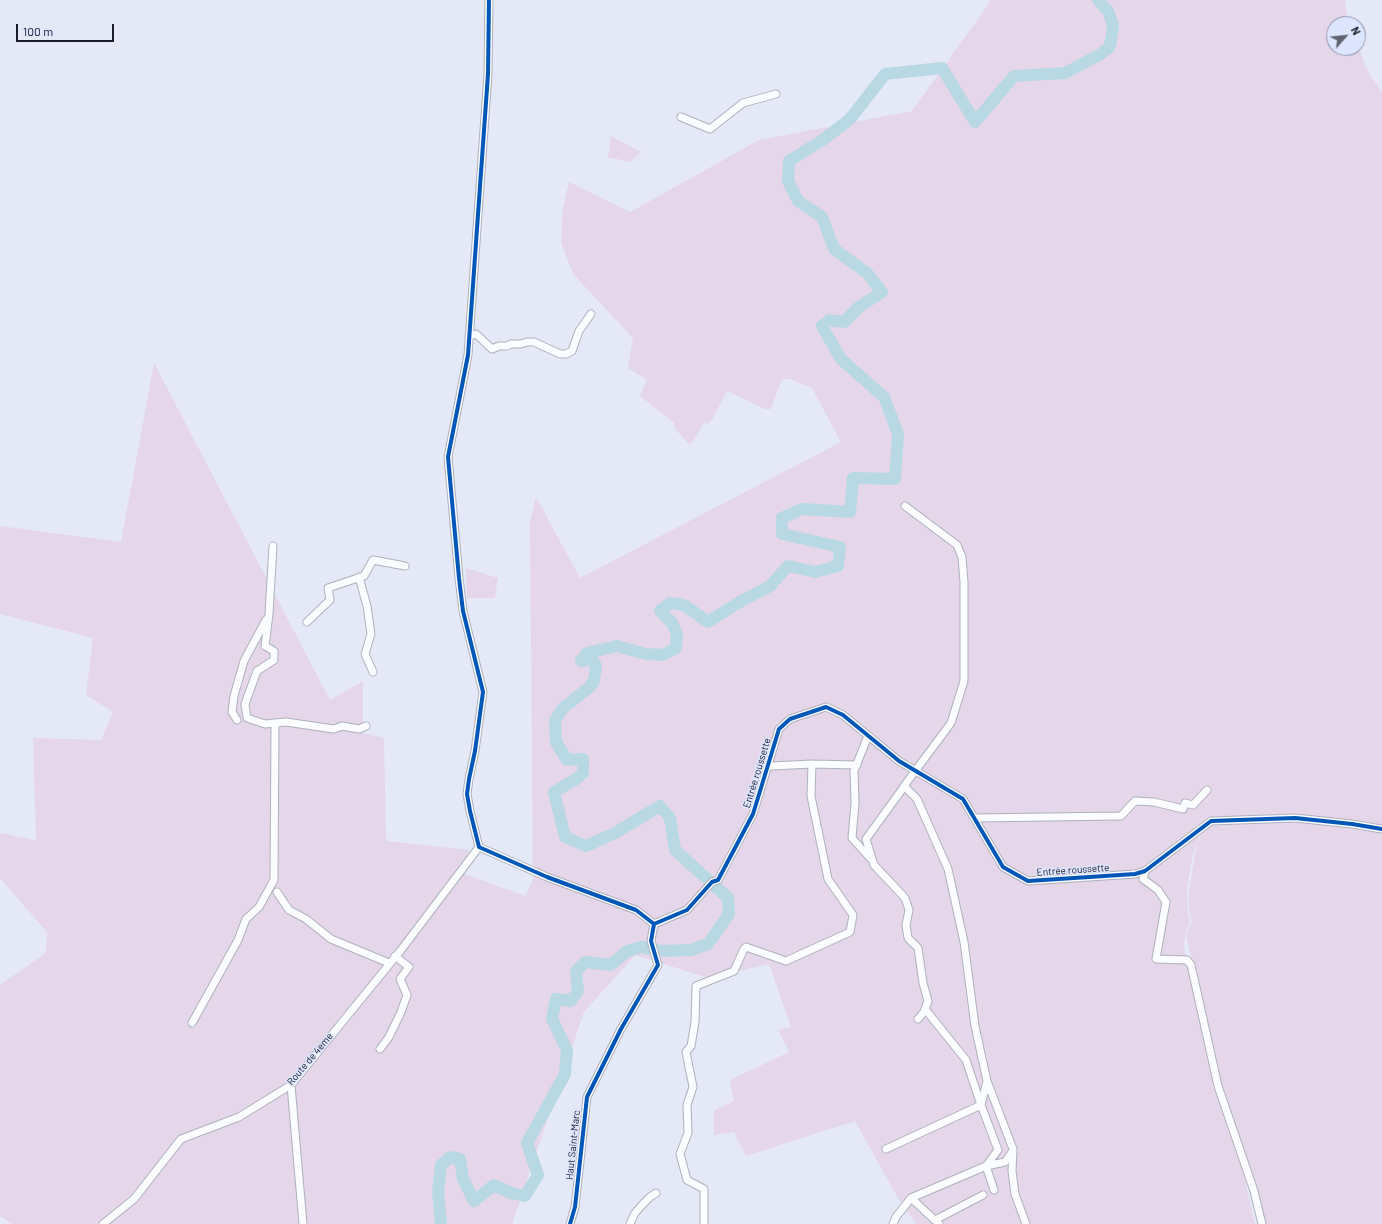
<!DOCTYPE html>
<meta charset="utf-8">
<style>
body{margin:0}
#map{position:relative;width:1382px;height:1224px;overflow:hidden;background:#e5e9f7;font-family:Barlow,sans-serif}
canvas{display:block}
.north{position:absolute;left:1326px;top:16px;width:40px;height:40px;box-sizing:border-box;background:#dde5ff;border:1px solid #8f95a9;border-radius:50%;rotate:63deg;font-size:11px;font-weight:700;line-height:16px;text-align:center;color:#1a1d29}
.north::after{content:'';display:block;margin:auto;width:14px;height:18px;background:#616471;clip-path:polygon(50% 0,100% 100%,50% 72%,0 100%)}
.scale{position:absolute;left:16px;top:24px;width:98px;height:18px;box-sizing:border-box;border:2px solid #1a1d29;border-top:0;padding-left:5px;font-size:12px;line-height:14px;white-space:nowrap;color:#1a1d29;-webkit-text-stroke:3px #dde5ff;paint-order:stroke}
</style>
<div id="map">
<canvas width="1382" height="1224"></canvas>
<div class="north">N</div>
<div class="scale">100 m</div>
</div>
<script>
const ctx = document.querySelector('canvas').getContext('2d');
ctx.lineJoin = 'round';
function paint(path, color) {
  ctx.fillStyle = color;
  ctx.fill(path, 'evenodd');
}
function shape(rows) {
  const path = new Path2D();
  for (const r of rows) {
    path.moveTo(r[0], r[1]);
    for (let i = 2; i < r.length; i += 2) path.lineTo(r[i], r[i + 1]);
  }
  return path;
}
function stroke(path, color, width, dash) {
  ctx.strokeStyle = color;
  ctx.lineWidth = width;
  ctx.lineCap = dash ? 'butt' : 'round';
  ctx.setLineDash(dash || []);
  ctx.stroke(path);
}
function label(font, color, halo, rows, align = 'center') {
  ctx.font = font + ' Barlow,sans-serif';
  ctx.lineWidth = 3;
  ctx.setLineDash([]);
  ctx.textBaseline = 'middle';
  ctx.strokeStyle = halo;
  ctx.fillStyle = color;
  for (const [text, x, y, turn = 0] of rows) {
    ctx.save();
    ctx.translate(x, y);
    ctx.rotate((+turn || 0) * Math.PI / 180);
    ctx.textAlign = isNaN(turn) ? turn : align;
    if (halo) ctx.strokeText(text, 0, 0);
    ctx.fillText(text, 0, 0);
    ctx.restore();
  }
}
paint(shape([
 [990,0,1345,0,1347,16,1350,24,1334,24,1334,48,1358,48,1358,45,1366,68,1382,93,1382,1224,1264,1224,1213,1059,1186,935,1192,921,1189,909,1189,891,1197,844,1203,830,1201,832,1193,854,1187,888,1188,914,1190,920,1185,935,1184,948,1219,1094,1240,1157,1255,1224,916,1224,899,1200,855,1121,746,1156,734,1132,714,1135,714,1110,734,1101,730,1080,789,1052,778,1030,791,1027,769,964,708,978,635,955,584,1012,512,1224,12,1224,0,1216,0,985,46,953,47,932,0,878,0,833,36,840,33,738,101,740,113,712,86,695,93,638,0,614,0,526,121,542,154,363,330,700,363,681,363,733,384,738,386,841,469,850,462,873,525,896,533,880,530,522,536,497,580,578,841,442,812,388,790,379,782,379,771,409,765,409,727,391,712,420,708,424,704,423,692,443,689,444,674,428,674,423,640,396,647,380,628,368,633,338,573,274,561,242,563,207,569,182,630,212,759,140,912,111,990,2],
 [611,136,641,152,630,162,608,157],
 [466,568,498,578,495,598,467,598]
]), '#e6d6ea');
stroke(shape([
 [441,1224,438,1192,441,1165,450,1157,460,1159,463,1179,474,1201,494,1185,511,1193,525,1196,538,1175,527,1143,565,1074,567,1050,552,1019,556,999,571,1001,578,991,576,971,585,962,611,965,627,951,641,947,662,951,691,950,708,944,729,914,728,898,675,850,670,818,660,806,615,833,586,846,565,837,554,792,576,779,583,773,583,759,567,760,556,742,555,720,563,708,591,686,594,680,596,666,592,659,581,661,587,653,617,646,646,654,663,655,676,648,677,634,672,623,660,611,670,603,684,605,708,622,738,603,770,586,788,566,815,572,838,566,840,547,782,534,782,518,802,509,850,512,853,478,895,479,898,434,884,397,841,359,822,326,829,320,844,322,859,307,882,292,867,273,834,249,822,217,798,201,788,181,789,161,824,139,850,119,885,74,942,68,975,122,1014,76,1065,73,1101,54,1110,46,1113,28,1112,22,1108,11,1098,0]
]), '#b8d9e3', 12);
const minor = shape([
 [489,0,488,74,468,355,448,457,459,578,463,611,483,692,475,751,469,779,467,794,470,811,479,847,547,877,636,910,654,924,651,941,658,965,621,1029,587,1097,575,1207,570,1224],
 [681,117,710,129,743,103,776,94],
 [469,336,476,334,492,349,499,346,507,346,511,344,521,344,527,342,534,342,560,354,566,354,572,351,579,331,591,314],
 [905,506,957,545,962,557,964,582,964,681,951,723,904,786,917,799,948,869,964,942,975,1026,987,1081,1013,1149,1012,1171,1015,1194,1026,1224],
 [273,546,269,614,265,646,274,651,274,660,257,671,245,704,247,718,265,724,286,722,334,729,342,726,359,729,366,726],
 [359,577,367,606,371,634,365,654,373,672],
 [307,622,330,600,328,588,364,576,373,560,405,566],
 [237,720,232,712,234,696,244,661,266,620],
 [868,736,854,771,855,803,852,838,871,859],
 [767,765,772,766,812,764],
 [906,784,866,839,874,865,905,898,909,910,906,925,908,938,918,948,923,983,928,1001,924,1012,918,1019],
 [974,818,1121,816,1135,801,1154,802,1183,809,1185,803,1193,805,1207,790],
 [1145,871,1143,879,1158,890,1166,902,1156,959,1187,960,1191,965,1218,1086,1254,1191,1262,1224],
 [277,892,289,910,306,919,331,939,389,963],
 [654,924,687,910,712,882,718,880,753,814,779,729,790,719,826,707,843,715,899,761,963,799,1003,867,1028,881,1135,874,1145,871,1211,821,1295,818,1352,824,1382,829],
 [746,947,786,961,850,932,853,915,828,879,811,796,812,764,857,765],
 [925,1009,966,1060,981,1105,998,1150,986,1166,994,1190],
 [192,1023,238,940,246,919,259,907,274,880,275,723],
 [380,1049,389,1037,401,1012,407,995,400,979,409,967,395,956],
 [291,1085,303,1224],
 [886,1149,981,1105,987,1081],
 [911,1198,939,1224],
 [935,1220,983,1195],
 [103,1224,134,1199,181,1139,239,1117,291,1085,401,950,479,847],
 [630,1224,635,1213,642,1205,650,1197,656,1193],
 [704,1224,704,1189,687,1180,680,1154,688,1133,687,1105,693,1087,686,1052,691,1046,695,1022,696,986,734,971,744,949],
 [893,1224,896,1217,911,1198,986,1166,1005,1162,1012,1152]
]);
stroke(minor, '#adb1bd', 9);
stroke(minor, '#fbfcfe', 7);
stroke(shape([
 [489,0,488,74,468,355,448,457,459,578,463,611,483,692,475,751,469,779,467,794,470,811,479,847,547,877,636,910,654,924,651,941,658,965,621,1029,587,1097,575,1207,570,1224],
 [654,924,687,910,712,882,718,880,753,814,779,729,790,719,826,707,843,715,899,761,963,799,1003,867,1028,881,1135,874,1145,871,1211,821,1295,818,1352,824,1382,829]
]), '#0057b8', 4);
label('10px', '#1a1d29', '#dde5ff', [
 ["Entrée roussette",757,773,-73],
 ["Entrée roussette",1073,870,-4],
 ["Route de 4eme",310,1059,-50],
 ["Haut Saint-Marc",573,1145,-84]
]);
</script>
